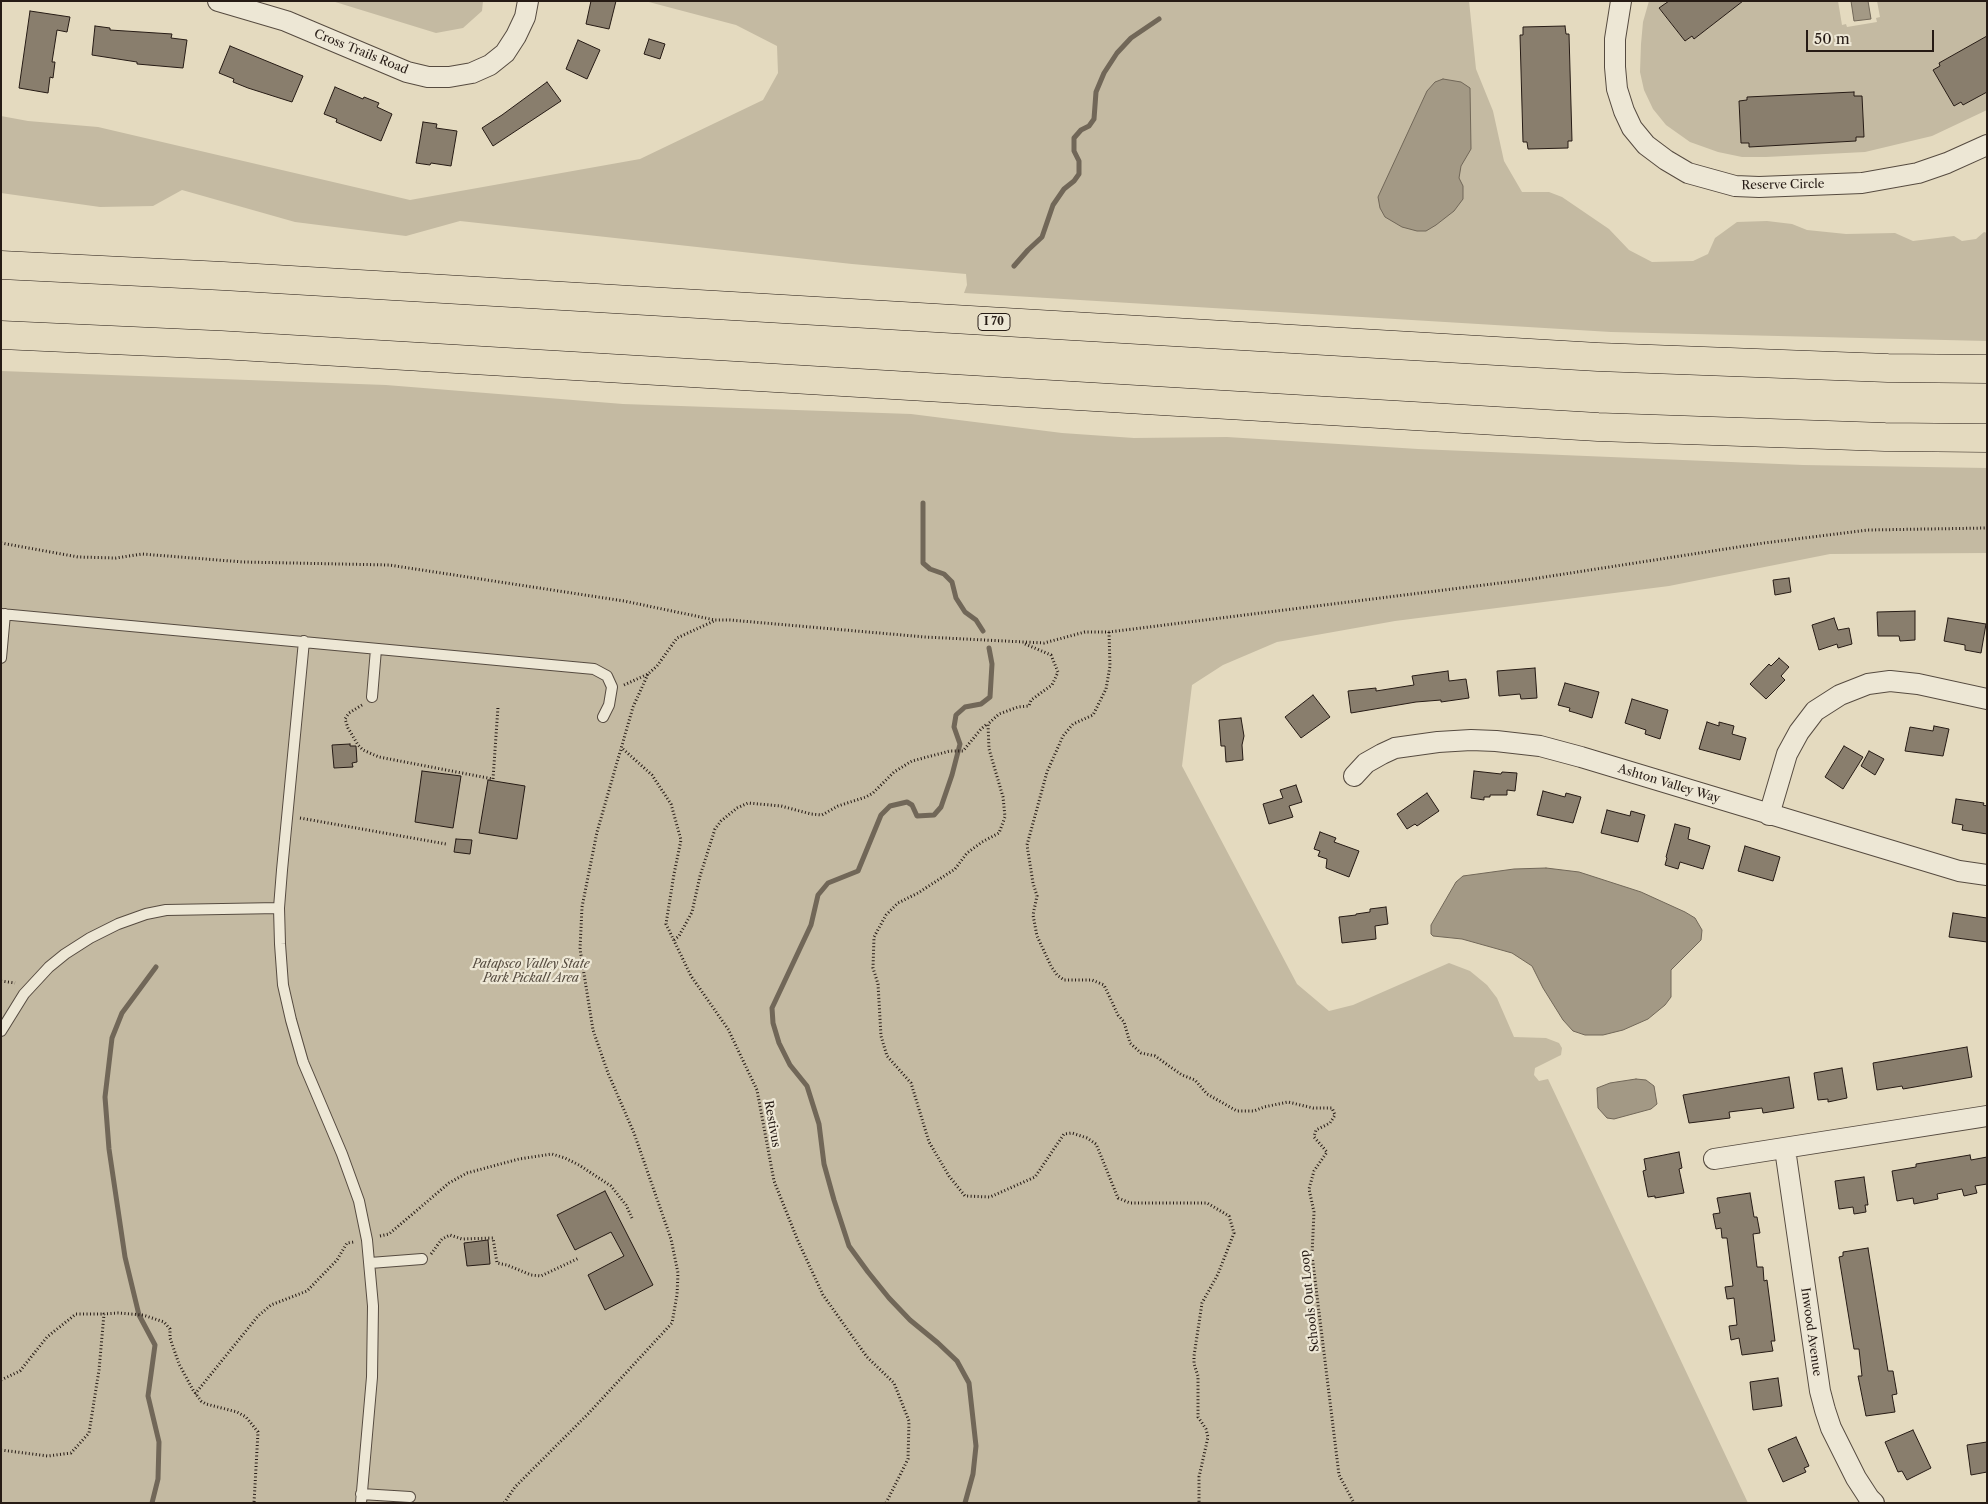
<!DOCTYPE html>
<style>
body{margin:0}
#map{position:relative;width:1988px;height:1504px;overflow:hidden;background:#e4dabf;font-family:"Libre Caslon Text",serif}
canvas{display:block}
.frame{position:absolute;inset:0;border:2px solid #261b15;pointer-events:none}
.scale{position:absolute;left:1806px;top:30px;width:128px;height:22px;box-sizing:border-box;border:2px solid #261b15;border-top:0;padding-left:6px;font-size:15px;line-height:18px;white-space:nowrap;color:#261b15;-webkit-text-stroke:4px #ede7d5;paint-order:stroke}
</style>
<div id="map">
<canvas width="1988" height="1504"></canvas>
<div class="frame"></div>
<div class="scale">50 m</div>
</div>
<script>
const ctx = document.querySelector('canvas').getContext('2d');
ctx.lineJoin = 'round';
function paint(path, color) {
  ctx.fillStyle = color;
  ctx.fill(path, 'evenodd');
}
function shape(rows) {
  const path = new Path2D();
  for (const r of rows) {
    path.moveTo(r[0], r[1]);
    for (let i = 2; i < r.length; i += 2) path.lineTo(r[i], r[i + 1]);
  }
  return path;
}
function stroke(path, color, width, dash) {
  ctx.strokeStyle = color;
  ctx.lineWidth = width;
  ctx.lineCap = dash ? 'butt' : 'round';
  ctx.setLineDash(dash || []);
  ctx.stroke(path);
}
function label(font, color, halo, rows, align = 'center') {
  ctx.font = font + ' "Libre Caslon Text",serif';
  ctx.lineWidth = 4.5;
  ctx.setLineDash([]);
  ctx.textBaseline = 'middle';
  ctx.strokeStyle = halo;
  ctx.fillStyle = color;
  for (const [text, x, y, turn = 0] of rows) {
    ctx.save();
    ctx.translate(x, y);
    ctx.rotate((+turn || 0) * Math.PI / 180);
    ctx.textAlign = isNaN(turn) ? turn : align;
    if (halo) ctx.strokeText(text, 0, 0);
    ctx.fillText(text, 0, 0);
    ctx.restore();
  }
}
paint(shape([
 [332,1,483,1,482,11,463,28,436,33],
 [645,1,1469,1,1476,69,1493,111,1504,161,1522,192,1549,192,1562,197,1609,229,1629,250,1652,262,1693,261,1708,254,1715,238,1737,222,1767,221,1792,224,1807,230,1846,234,1895,233,1913,241,1954,236,1962,241,1976,239,1984,232,1987,233,1987,341,1611,332,964,293,967,285,966,274,852,264,460,221,406,236,295,222,182,190,153,206,100,207,1,193,1,116,28,121,98,127,410,200,640,159,763,100,778,73,777,46,736,25],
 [1649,1,1664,1,1666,3,1659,9,1685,41,1692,36,1694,39,1743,1,1838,1,1842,25,1846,24,1847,27,1877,22,1876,18,1880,17,1877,1,1987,1,1987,36,1939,63,1940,66,1933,70,1954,106,1961,102,1963,105,1987,92,1987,110,1932,136,1865,152,1766,157,1742,157,1718,152,1690,142,1666,125,1653,109,1644,90,1640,72,1641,44,1643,22],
 [1792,95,1792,98,1861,96,1864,137,1856,137,1856,141,1749,147,1749,143,1741,143,1739,101,1747,100,1747,97],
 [1,371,386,385,623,404,911,414,1062,433,1134,438,1227,437,1418,449,1803,465,1987,468,1987,553,1830,554,1669,586,1395,621,1277,642,1223,665,1192,685,1182,766,1297,984,1329,1011,1353,1005,1449,963,1470,971,1487,985,1497,998,1514,1037,1546,1038,1559,1043,1562,1048,1561,1055,1535,1068,1534,1075,1539,1081,1548,1079,1748,1503,1,1503]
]), '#c4baa2');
const water = shape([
 [1851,1,1868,1,1871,19,1854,21,1851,1],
 [1443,79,1461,82,1470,88,1471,149,1461,166,1459,178,1463,186,1463,199,1454,211,1436,225,1426,231,1417,231,1402,227,1385,217,1380,208,1378,197,1427,91,1435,82,1443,79],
 [1546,868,1579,872,1641,892,1685,912,1695,918,1702,930,1701,940,1671,970,1671,997,1665,1005,1648,1019,1623,1030,1603,1035,1585,1035,1573,1031,1563,1020,1543,988,1532,966,1512,953,1462,939,1433,936,1431,934,1431,925,1456,882,1463,876,1514,869,1546,868],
 [1636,1079,1646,1080,1654,1086,1657,1104,1651,1109,1614,1119,1607,1118,1598,1108,1597,1088,1610,1083,1636,1079]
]);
paint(water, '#a39985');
stroke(water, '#716758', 1);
stroke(shape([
 [1014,266,1028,250,1042,237,1053,205,1064,189,1074,181,1079,174,1079,161,1074,151,1074,138,1081,130,1089,126,1094,119,1096,92,1104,73,1117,53,1131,38,1159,19],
 [923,503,923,563,930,569,944,574,952,582,956,598,965,612,976,620,983,631],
 [152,1503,158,1479,159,1442,148,1396,155,1345,139,1315,125,1257,109,1149,105,1097,112,1038,122,1013,156,967],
 [965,1503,973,1474,976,1446,969,1383,957,1361,938,1343,910,1320,889,1298,868,1272,849,1246,834,1200,824,1164,819,1124,807,1086,790,1065,779,1043,773,1023,772,1008,811,925,818,895,828,883,858,871,881,815,890,806,907,802,912,805,917,816,934,815,941,807,952,775,960,744,954,727,956,715,965,707,981,704,990,697,992,664,989,648]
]), '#716758', 5);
const building = shape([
 [591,1,616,1,609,29,586,24,591,1],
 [1669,1,1743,1,1694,39,1692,36,1685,41,1659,8,1669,1],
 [30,11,70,17,67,32,57,30,52,62,55,62,53,78,50,77,48,93,19,88,30,11],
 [95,26,110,28,110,30,172,34,171,38,187,40,183,68,137,64,137,62,92,55,95,26],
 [1565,26,1566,34,1569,34,1572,141,1568,141,1568,148,1528,149,1527,142,1523,142,1520,35,1523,35,1523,27,1565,26],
 [1987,36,1987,92,1963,105,1961,102,1954,106,1933,70,1940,66,1939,63,1987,36],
 [649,39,665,44,660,59,644,54,649,39],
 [578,40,600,50,587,79,566,69,578,40],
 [230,46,303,76,292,102,248,88,233,82,234,79,219,73,230,46],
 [547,82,561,101,493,146,482,128,502,115,547,82],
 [335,87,363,99,364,97,379,103,377,107,392,114,381,141,336,122,337,119,324,114,335,87],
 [1854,92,1854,96,1862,96,1864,137,1856,137,1856,141,1749,147,1749,143,1741,143,1739,101,1747,100,1747,97,1854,92],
 [423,122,437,124,436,128,457,131,451,166,431,163,430,165,416,163,423,122],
 [1789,578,1791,592,1775,595,1773,580,1789,578],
 [1915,611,1915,640,1900,641,1899,636,1878,636,1877,612,1915,611],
 [1834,618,1838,630,1849,628,1852,644,1838,648,1837,644,1819,650,1812,625,1834,618],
 [1948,618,1986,624,1981,653,1965,650,1965,645,1944,641,1948,618],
 [1779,658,1789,667,1781,676,1785,680,1766,699,1750,684,1769,664,1771,666,1779,658],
 [1535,668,1537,698,1521,699,1520,694,1499,696,1497,671,1535,668],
 [1448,671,1449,681,1466,679,1469,698,1441,702,1441,700,1416,702,1351,713,1348,691,1376,688,1376,691,1414,685,1412,676,1448,671],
 [1565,683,1599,692,1592,718,1576,713,1569,711,1570,708,1558,705,1565,683],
 [1313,695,1330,717,1301,738,1285,717,1313,695],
 [1632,699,1668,710,1660,739,1645,734,1646,730,1625,723,1632,699],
 [1241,718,1244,736,1242,745,1243,760,1226,762,1225,746,1221,746,1219,720,1241,718],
 [1707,722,1719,726,1719,722,1734,726,1732,734,1746,738,1740,760,1699,749,1707,722],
 [1934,726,1949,729,1943,756,1905,751,1910,727,1933,731,1934,726],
 [350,744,350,746,356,746,357,762,352,763,353,767,334,768,332,745,350,744],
 [1844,746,1863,757,1843,789,1825,777,1844,746],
 [1869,751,1884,759,1875,775,1861,766,1869,751],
 [422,771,461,776,453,828,415,822,422,771],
 [1474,771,1501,774,1502,772,1517,773,1515,791,1507,790,1507,795,1490,795,1490,797,1484,797,1484,800,1471,798,1474,771],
 [488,780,525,786,517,839,479,833,488,780],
 [1296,785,1302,802,1289,806,1293,817,1269,824,1263,804,1283,798,1280,790,1296,785],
 [1543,791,1565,797,1566,793,1581,797,1573,823,1537,815,1543,791],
 [1427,793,1439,811,1417,826,1415,824,1407,829,1397,814,1427,793],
 [1956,799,1984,803,1983,805,1987,806,1987,834,1962,830,1963,825,1952,823,1956,799],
 [1607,810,1630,816,1631,811,1645,815,1638,842,1601,833,1607,810],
 [1675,824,1690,828,1688,839,1710,846,1703,869,1680,862,1678,869,1665,865,1667,858,1666,857,1675,824],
 [1320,832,1336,838,1334,842,1359,851,1349,877,1326,868,1327,859,1318,856,1320,851,1314,849,1320,832],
 [456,839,472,840,470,854,454,852,456,839],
 [1745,846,1780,857,1773,881,1738,871,1745,846],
 [1386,907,1388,924,1375,926,1376,939,1342,943,1339,917,1356,915,1356,914,1370,912,1370,909,1386,907],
 [1953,913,1987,918,1987,942,1949,937,1953,913],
 [1967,1047,1972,1077,1903,1089,1902,1086,1877,1090,1873,1063,1967,1047],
 [1842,1068,1847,1098,1828,1102,1828,1099,1818,1100,1814,1073,1842,1068],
 [1789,1077,1794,1108,1763,1113,1762,1108,1729,1112,1730,1118,1689,1123,1683,1095,1789,1077],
 [1679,1152,1682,1168,1679,1169,1684,1193,1655,1198,1655,1196,1648,1197,1643,1171,1646,1170,1644,1159,1679,1152],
 [1970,1155,1971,1160,1987,1157,1987,1184,1975,1186,1977,1193,1964,1196,1962,1189,1937,1194,1938,1199,1914,1204,1913,1198,1897,1201,1892,1171,1916,1167,1916,1164,1970,1155],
 [1864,1177,1868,1205,1865,1205,1866,1212,1854,1214,1853,1207,1839,1209,1835,1181,1864,1177],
 [605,1191,653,1285,605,1310,588,1275,624,1256,611,1232,575,1250,557,1215,605,1191],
 [1750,1193,1754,1217,1757,1217,1760,1233,1753,1234,1757,1267,1763,1267,1764,1281,1767,1280,1775,1341,1771,1341,1773,1351,1742,1355,1739,1338,1731,1340,1729,1326,1737,1325,1734,1298,1727,1299,1725,1287,1733,1286,1727,1238,1722,1238,1721,1228,1716,1229,1713,1214,1720,1213,1717,1198,1750,1193],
 [488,1240,490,1264,467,1266,464,1243,488,1240],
 [1868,1248,1888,1371,1893,1371,1897,1394,1892,1395,1895,1412,1866,1416,1858,1376,1862,1376,1859,1349,1854,1349,1839,1257,1843,1256,1843,1252,1868,1248],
 [1778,1378,1782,1406,1753,1410,1750,1382,1778,1378],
 [1913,1430,1931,1468,1907,1480,1902,1471,1898,1472,1885,1442,1913,1430],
 [1796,1437,1809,1466,1804,1468,1806,1472,1783,1482,1768,1449,1796,1437],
 [1987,1442,1987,1472,1971,1475,1967,1445,1987,1442]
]);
paint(building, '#897e6d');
stroke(building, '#261b15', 1);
const lane = shape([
 [1,614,594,669,607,676,612,687,609,705,603,717],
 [304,641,282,870,279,908,280,944,283,985,291,1020,303,1062,342,1154,359,1201,367,1240,373,1306,372,1377,361,1503],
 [1,658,5,614],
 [372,697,376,649],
 [1,1031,24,994,49,967,65,954,90,938,118,924,146,914,166,910,279,908],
 [370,1263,422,1259],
 [361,1494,410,1497]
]);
const street = shape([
 [218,1,286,21,407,72,428,77,449,77,472,73,490,65,505,53,516,36,525,17,528,1],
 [1621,1,1615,39,1615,67,1617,89,1624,111,1632,128,1646,145,1666,160,1688,173,1735,186,1759,187,1862,183,1918,173,1947,163,1987,145],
 [1354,776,1366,763,1382,754,1395,748,1438,742,1471,740,1496,741,1540,746,1581,757,1959,871,1987,875],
 [1769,815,1787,754,1799,732,1815,711,1840,695,1868,684,1890,681,1918,684,1987,699],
 [1785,1149,1820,1391,1825,1410,1831,1428,1856,1478,1869,1498,1874,1503],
 [1714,1159,1987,1116]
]);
const highway = shape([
 [1,265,223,276,1598,357,1888,368,1987,369],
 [1,335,221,345,1598,427,1885,437,1987,438]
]);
stroke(lane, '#564b40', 12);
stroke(street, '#564b40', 22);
stroke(highway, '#261b15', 29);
stroke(shape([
 [1,543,78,557,116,558,142,554,243,562,389,565,624,601,715,620,730,620,925,637,1044,643,1085,632,1109,632,1532,579,1764,543,1868,530,1987,528],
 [1109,632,1110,666,1106,689,1093,715,1073,724,1063,736,1047,772,1027,845,1033,883,1037,896,1033,915,1037,936,1051,966,1057,975,1064,980,1092,980,1104,985,1118,1015,1124,1022,1130,1043,1141,1053,1155,1056,1182,1075,1195,1080,1207,1094,1237,1111,1254,1111,1264,1107,1288,1102,1313,1108,1332,1108,1335,1115,1330,1123,1316,1130,1314,1137,1327,1152,1314,1171,1309,1189,1314,1212,1312,1255,1339,1475,1354,1503],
 [1025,644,1051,655,1058,672,1052,685,1031,700,1029,706,1018,707,999,714,988,724,989,749,1003,797,1005,817,999,833,982,842,967,853,955,869,918,893,898,903,886,915,874,937,873,968,878,984,881,1036,887,1056,911,1083,929,1142,949,1176,965,1196,990,1197,1035,1177,1064,1134,1072,1133,1087,1138,1096,1144,1118,1198,1130,1203,1207,1203,1229,1216,1234,1233,1218,1274,1202,1303,1194,1356,1194,1364,1198,1376,1198,1417,1206,1429,1208,1437,1199,1477,1199,1503],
 [624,685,648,674,657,666,677,638,714,621],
 [362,705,349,713,345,719,348,728,358,745,363,750,379,757,493,779,498,707],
 [623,749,652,775,671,804,681,840,674,874,666,924,691,976,728,1029,757,1090,774,1181,798,1241,823,1295,867,1357,894,1383,909,1421,908,1459,886,1503],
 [300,818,446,844],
 [674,940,679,936,692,912,700,876,715,829,721,821,737,808,748,803,781,806,811,814,822,815,838,806,866,797,873,793,894,772,912,761,950,751,963,751,981,729,987,724],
 [1,981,15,983],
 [380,1236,389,1234,449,1183,467,1173,519,1159,552,1154,565,1158,579,1165,611,1186,626,1205,632,1218],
 [431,1254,442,1239,450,1235,462,1239,493,1238,497,1263,507,1265,531,1275,541,1276,579,1258],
 [1,1380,20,1371,47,1337,76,1314,104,1314],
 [195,1394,258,1316,271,1305,307,1291,337,1260,347,1243,354,1242],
 [1,1450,48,1456,71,1453,89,1433,99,1370,104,1314,118,1313,143,1315,164,1322,170,1329,170,1338,179,1364,193,1390,201,1401,206,1404,237,1412,246,1417,258,1432,254,1503],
 [504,1503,515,1487,588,1414,672,1323,677,1295,678,1273,671,1239,634,1133,608,1073,593,1030,580,949,582,907,597,832,633,707,648,674]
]), '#261b15', 3, [1, 2.5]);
stroke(lane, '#ede7d5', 10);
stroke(street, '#ede7d5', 20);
stroke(highway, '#e4dabf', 28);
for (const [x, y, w] of [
 [994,322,32]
]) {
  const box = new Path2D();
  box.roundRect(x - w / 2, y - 8.5, w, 17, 4);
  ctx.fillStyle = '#ede7d5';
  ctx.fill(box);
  stroke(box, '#261b15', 1);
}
label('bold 11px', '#261b15', null, [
 ["I 70",994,322]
]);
label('12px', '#261b15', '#ede7d5', [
 ["Cross Trails Road",361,52,22],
 ["Reserve Circle",1783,185,-1],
 ["Ashton Valley Way",1669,784,17],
 ["Restivus",772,1124,80],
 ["Schools Out Loop",1310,1301,-96],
 ["Inwood Avenue",1811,1332,82]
]);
label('italic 12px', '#554b3f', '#ede7d5', [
 ["Patapsco Valley State",531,965],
 ["Park Pickall Area",531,979]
]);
</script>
